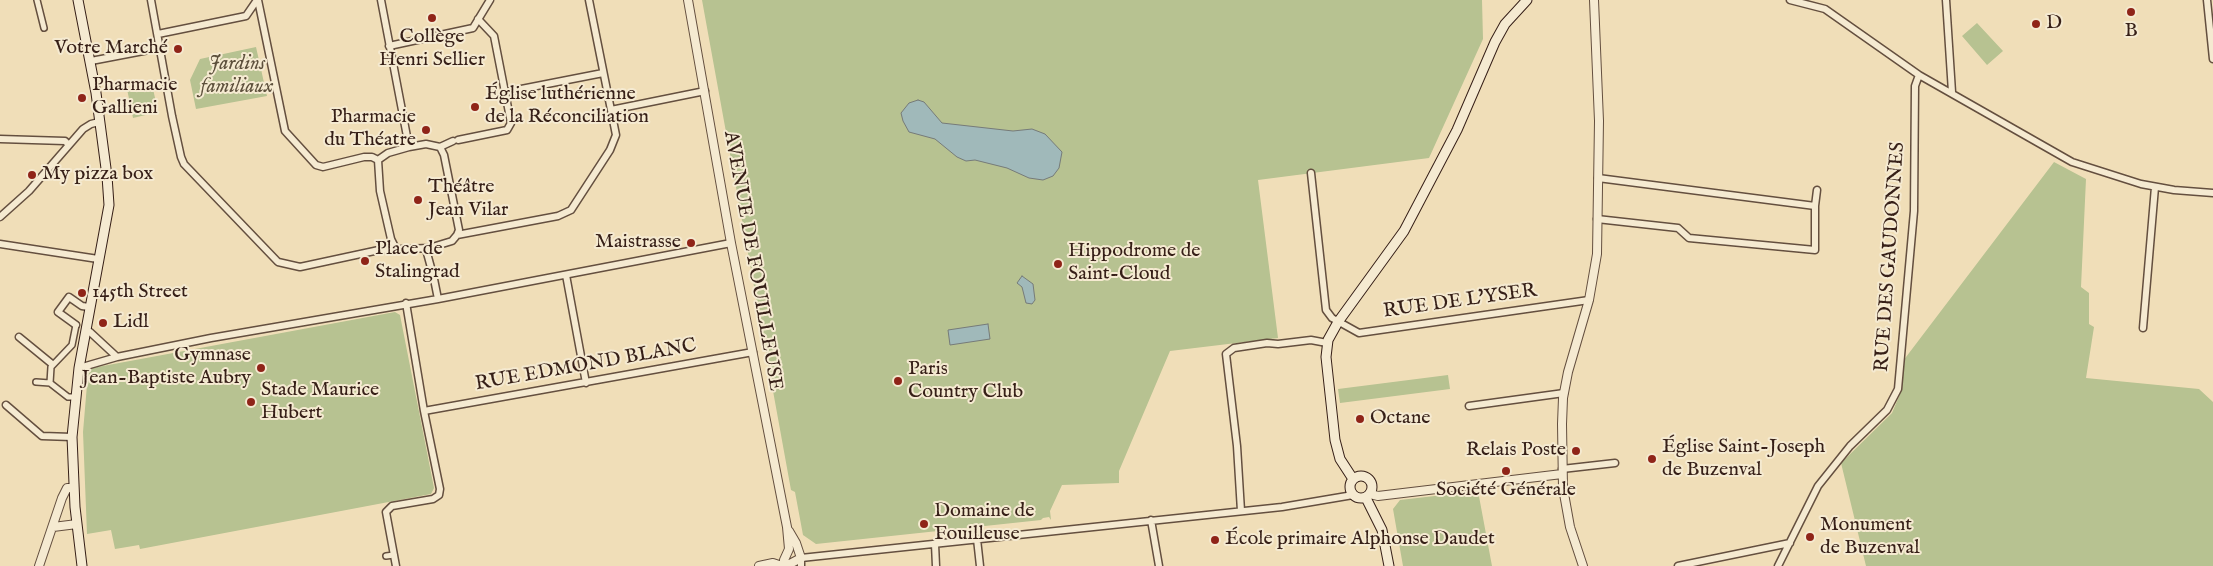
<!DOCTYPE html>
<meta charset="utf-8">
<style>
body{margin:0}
canvas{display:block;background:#f0deb8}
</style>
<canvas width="2213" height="566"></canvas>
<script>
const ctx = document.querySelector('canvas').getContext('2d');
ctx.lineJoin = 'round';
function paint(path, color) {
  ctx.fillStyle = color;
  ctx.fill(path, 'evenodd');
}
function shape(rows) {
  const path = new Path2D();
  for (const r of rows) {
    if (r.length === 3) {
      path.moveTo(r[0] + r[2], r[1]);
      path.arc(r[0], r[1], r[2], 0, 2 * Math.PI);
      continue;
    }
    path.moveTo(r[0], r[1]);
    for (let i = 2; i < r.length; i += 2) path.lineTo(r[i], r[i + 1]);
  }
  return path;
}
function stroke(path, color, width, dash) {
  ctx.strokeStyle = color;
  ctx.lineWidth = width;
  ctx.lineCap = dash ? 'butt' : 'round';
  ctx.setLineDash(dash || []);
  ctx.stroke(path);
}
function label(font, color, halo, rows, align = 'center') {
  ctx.font = font + ' "IM FELL English",serif';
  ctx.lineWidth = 4;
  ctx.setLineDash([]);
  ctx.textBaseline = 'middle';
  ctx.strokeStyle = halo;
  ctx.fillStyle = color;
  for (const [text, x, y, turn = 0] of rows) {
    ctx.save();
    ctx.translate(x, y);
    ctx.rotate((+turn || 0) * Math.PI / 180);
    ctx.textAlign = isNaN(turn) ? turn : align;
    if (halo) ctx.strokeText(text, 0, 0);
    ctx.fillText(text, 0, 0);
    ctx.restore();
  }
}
paint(shape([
 [702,0,1482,0,1483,39,1429,158,1258,180,1278,338,1170,351,1119,471,1119,483,1062,485,1050,511,1051,520,1049,517,1043,518,1041,520,816,544,803,535,795,492,791,490],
 [1977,23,2003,51,1987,65,1962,36],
 [256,47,267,96,196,109,190,80,200,59],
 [152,84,158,112,133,118,127,89],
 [2054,162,2086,179,2081,287,2089,293,2089,324,2094,327,2086,378,2199,389,2213,402,2213,566,1866,566,1841,463,1892,413,1900,394,1903,361],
 [395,312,400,315,434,488,431,494,140,549,139,545,115,549,111,530,87,534,83,432,88,373,92,368],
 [1448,375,1450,389,1340,403,1338,389],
 [1478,491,1492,566,1403,566,1393,509,1400,500]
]), '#b7c291');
const water = shape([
 [918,100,924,102,942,123,1013,131,1032,129,1045,134,1062,152,1059,168,1053,176,1043,180,1029,178,1007,168,975,160,966,161,957,157,935,139,909,132,903,121,901,113,909,103,918,100],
 [1022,276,1033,284,1035,300,1032,304,1026,303,1022,287,1017,283,1022,276],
 [988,324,990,339,950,345,948,330,988,324]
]);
paint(water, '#a0b9ba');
stroke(water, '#767b79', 1);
const pedestrian = shape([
 [37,0,44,28],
 [36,382,50,383,68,397,76,397],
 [50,383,51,367,72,345,76,325],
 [386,556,394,555]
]);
const minor = shape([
 [151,0,172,116,181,157,184,164,278,262,300,267,379,250,429,248,452,241,457,235,459,230,444,155,440,147,426,144,409,147,388,153,378,160,380,191,391,239,396,249],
 [258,0,285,131,316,165,323,167,364,157,372,157,378,160],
 [381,0,409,147],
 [1790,0,1825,9,1919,75,2072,162,2141,184,2174,190,2213,193],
 [1946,0,1952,92],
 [2207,0,2213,59],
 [158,34,246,16,257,0],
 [389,46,473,28,490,0],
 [91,61,159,48],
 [506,92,603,73],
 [611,110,705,91],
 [0,139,65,141,69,145],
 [458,140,507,130,511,123,494,36,478,19],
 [440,147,453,141],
 [1311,173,1326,310,1332,318,1359,333,1589,300],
 [1815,206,1817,190],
 [0,217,29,191,83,129,91,124,99,122],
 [1597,219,1678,228,1689,238,1815,250,1815,206,1598,178],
 [457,235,558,216,571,210,610,150,616,135,589,0],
 [0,244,98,259],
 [429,248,427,253,433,275],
 [566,275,586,383],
 [434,279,438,299],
 [76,325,58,312,69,297,82,306,89,307],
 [2143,328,2155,187],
 [86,331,90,332,117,357],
 [19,337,52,364],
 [79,368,117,357,211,338,438,299,731,243],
 [6,405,42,436,72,437],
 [1469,406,1564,393],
 [424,411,753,352],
 [1562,469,1615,463],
 [1241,511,1237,446,1226,354,1234,348,1267,343,1278,344,1311,340,1327,343],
 [1151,520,1159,566],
 [977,539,980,566],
 [935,544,936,566],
 [396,566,386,512,392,506,433,499,439,495,440,489,424,411,406,303],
 [801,566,801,558,1282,507,1353,495],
 [1678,566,1790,543],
 [1778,566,1818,486,1850,446,1887,410,1898,389,1914,211,1915,86,1919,75]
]);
const tertiary = shape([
 [688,0,731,243,787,527,789,549,784,560,784,566],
 [1370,494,1378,496,1562,474],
 [53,527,77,524],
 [789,531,796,543,801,558],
 [39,566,62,498,67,488,74,488],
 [759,566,773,563,782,566],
 [786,566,801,558],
 [1583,566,1570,527,1563,488,1562,424,1563,398,1568,372,1589,300,1597,254,1599,121,1594,0]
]);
const secondary = shape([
 [78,0,96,93,107,176,109,205,79,368,72,437,75,507,82,566],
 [1361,487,11],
 [1353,479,1340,459,1335,440,1326,357,1328,340,1338,322,1404,231,1457,130,1495,42,1505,24,1527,0],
 [1366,498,1382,530,1389,566]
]);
stroke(pedestrian, '#644f3f', 8);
stroke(minor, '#644f3f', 9);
stroke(tertiary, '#644f3f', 10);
stroke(secondary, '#361f17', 11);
stroke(pedestrian, '#f5ead1', 5);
stroke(minor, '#f5ead1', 6);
stroke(tertiary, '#f5ead1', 8);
stroke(secondary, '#f5ead1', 9);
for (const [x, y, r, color] of [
 [2131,12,5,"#8f2418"],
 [432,18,5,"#8f2418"],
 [2036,24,5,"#8f2418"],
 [178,49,5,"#8f2418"],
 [82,98,5,"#8f2418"],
 [475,107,5,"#8f2418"],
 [426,130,5,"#8f2418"],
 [32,175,5,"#8f2418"],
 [418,200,5,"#8f2418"],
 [691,243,5,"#8f2418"],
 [365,261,5,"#8f2418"],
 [1058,264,5,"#8f2418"],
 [82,293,5,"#8f2418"],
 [103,323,5,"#8f2418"],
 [261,368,5,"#8f2418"],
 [898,381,5,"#8f2418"],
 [251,402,5,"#8f2418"],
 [1360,419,5,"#8f2418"],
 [1576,451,5,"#8f2418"],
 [1652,459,5,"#8f2418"],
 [1506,471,5,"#8f2418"],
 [924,524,5,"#8f2418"],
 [1810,537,5,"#8f2418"],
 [1215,540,5,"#8f2418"]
]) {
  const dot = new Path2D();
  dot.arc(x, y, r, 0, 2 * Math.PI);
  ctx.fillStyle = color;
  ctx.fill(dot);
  stroke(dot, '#f5ead1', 2);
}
label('20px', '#361f17', '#f5ead1', [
 ["D",2046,24],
 ["B",2131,32,"center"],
 ["Collège",432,38,"center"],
 ["Henri Sellier",432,61,"center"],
 ["Votre Marché",168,49,"right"],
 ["Pharmacie",92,86],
 ["Gallieni",92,109],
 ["Église luthérienne",485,95],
 ["de la Réconciliation",485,118],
 ["Pharmacie",416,118,"right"],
 ["du Théatre",416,141,"right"],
 ["My pizza box",42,175],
 ["Théâtre",428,188],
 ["Jean Vilar",428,211],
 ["Maistrasse",681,243,"right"],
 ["Place de",375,250],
 ["Stalingrad",375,273],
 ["Hippodrome de",1068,252],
 ["Saint-Cloud",1068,275],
 ["145th Street",92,293],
 ["Lidl",113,323],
 ["Gymnase",251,356,"right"],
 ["Jean-Baptiste Aubry",251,379,"right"],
 ["Paris",908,370],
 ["Country Club",908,393],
 ["Stade Maurice",261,391],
 ["Hubert",261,414],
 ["Octane",1370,419],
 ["Église Saint-Joseph",1662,448],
 ["de Buzenval",1662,471],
 ["Relais Poste",1566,451,"right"],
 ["Société Générale",1506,491,"center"],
 ["Domaine de",934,512],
 ["Fouilleuse",934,535],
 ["Monument",1820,526],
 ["de Buzenval",1820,549],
 ["École primaire Alphonse Daudet",1225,540]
], 'left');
label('italic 20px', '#5d503c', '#f5ead1', [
 ["Jardins",237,65],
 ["familiaux",237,88]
]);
label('20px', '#361f17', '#f5ead1', [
 ["RUE DES GAUDONNES",1891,257,-86],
 ["AVENUE DE FOUILLEUSE",752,261,80],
 ["RUE DE L'YSER",1460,302,-8],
 ["RUE EDMOND BLANC",586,366,-10]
]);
</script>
